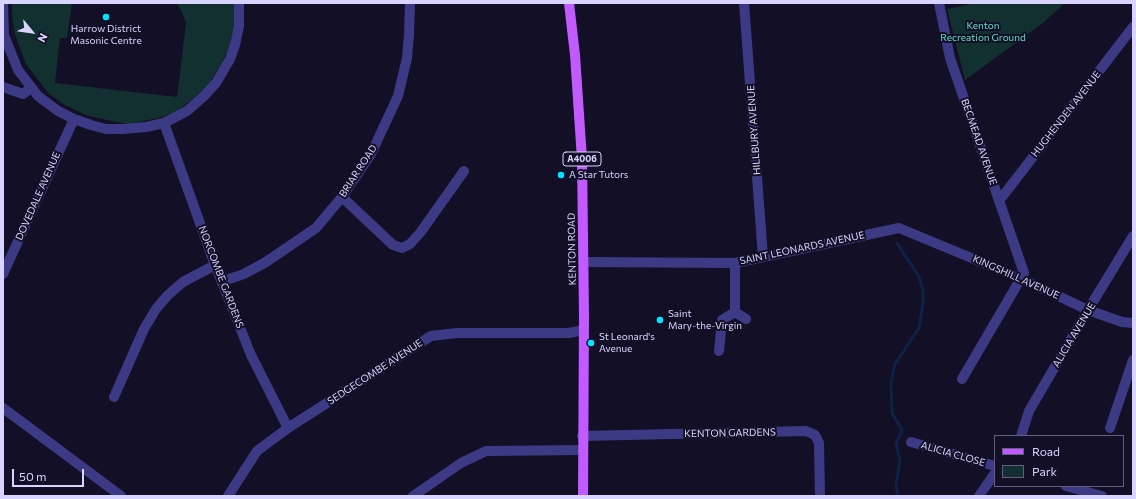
<!DOCTYPE html>
<style>
body{margin:0}
#map{position:relative;width:1136px;height:499px;overflow:hidden;background:#130f26;font-family:Commissioner,sans-serif}
canvas{display:block}
.frame{position:absolute;inset:0;border:4px solid #d9d4ff;pointer-events:none}
.legend{position:absolute;left:994px;top:435px;width:130px;height:52px;box-sizing:border-box;background:#130f26;border:1px solid #625e7d;margin:0;padding:5px 7px;list-style:none;font-size:12px;color:#d9d4ff}
.legend li{display:flex;align-items:center;gap:8px;height:20px}
.legend b{width:20px;border:1px solid #625e7d}
.north{position:absolute;left:12px;top:12px;width:40px;height:40px;-webkit-text-stroke:3px #130f26;paint-order:stroke;rotate:119deg;font-size:11px;font-weight:700;line-height:16px;text-align:center;color:#d9d4ff}
.north::after{content:'';display:block;margin:auto;width:14px;height:18px;background:#d9d4ff;clip-path:polygon(50% 0,100% 100%,50% 72%,0 100%)}
.scale{position:absolute;left:12px;top:469px;width:72px;height:18px;box-sizing:border-box;border:2px solid #d9d4ff;border-top:0;padding-left:5px;font-size:12px;line-height:14px;white-space:nowrap;color:#d9d4ff;-webkit-text-stroke:3px #130f26;paint-order:stroke}
</style>
<div id="map">
<canvas width="1136" height="499"></canvas>
<div class="frame"></div>
<ul class="legend">
<li><b style="height:5px;background:#c25bff"></b>Road</li>
<li><b style="height:11px;background:#12302f"></b>Park</li>
</ul>
<div class="north">N</div>
<div class="scale">50 m</div>
</div>
<script>
const ctx = document.querySelector('canvas').getContext('2d');
ctx.lineJoin = 'round';
function paint(path, color) {
  ctx.fillStyle = color;
  ctx.fill(path, 'evenodd');
}
function shape(rows) {
  const path = new Path2D();
  for (const r of rows) {
    path.moveTo(r[0], r[1]);
    for (let i = 2; i < r.length; i += 2) path.lineTo(r[i], r[i + 1]);
  }
  return path;
}
function stroke(path, color, width, dash) {
  ctx.strokeStyle = color;
  ctx.lineWidth = width;
  ctx.lineCap = dash ? 'butt' : 'round';
  ctx.setLineDash(dash || []);
  ctx.stroke(path);
}
function label(font, color, halo, rows, align = 'center') {
  ctx.font = font + ' Commissioner,sans-serif';
  ctx.lineWidth = 4;
  ctx.setLineDash([]);
  ctx.textBaseline = 'middle';
  ctx.strokeStyle = halo;
  ctx.fillStyle = color;
  for (const [text, x, y, turn = 0] of rows) {
    ctx.save();
    ctx.translate(x, y);
    ctx.rotate((+turn || 0) * Math.PI / 180);
    ctx.textAlign = isNaN(turn) ? turn : align;
    if (halo) ctx.strokeText(text, 0, 0);
    ctx.fillText(text, 0, 0);
    ctx.restore();
  }
}
paint(shape([
 [12,3,72,3,67,38,60,38,55,83,177,97,186,23,181,10,176,3,234,3,235,23,231,44,221,64,209,83,194,98,177,111,163,117,129,124,111,121,86,115,65,105,48,93,26,64,15,35,12,16],
 [976,3,1065,3,1043,23,965,80,947,9]
]), '#12302f');
stroke(shape([
 [897,243,919,277,923,290,923,303,919,328,895,364,891,381,892,413,902,430,896,444,900,461,896,485,898,496]
]), '#0c2248', 3);
stroke(shape([
 [3,3,4,35,18,70,38,96,58,111,74,119,91,125,106,129,123,129,146,127,164,123,187,111,203,97,216,83,230,59,235,45,239,26,239,3],
 [744,3,763,257],
 [939,3,950,58,1024,273,962,379],
 [3,87,23,94,31,88],
 [164,123,215,265,251,355,288,428],
 [342,197,393,245,402,248,410,244,420,233,464,171],
 [999,201,1133,27],
 [584,262,735,263,899,228,1022,279,1088,310,1122,322,1133,323],
 [735,263,735,312],
 [3,274,74,119],
 [223,281,244,274,266,262,316,228,342,197,371,154,398,96,407,58,409,34,410,3],
 [719,351,722,320,735,312,746,319],
 [114,397,144,329,156,309,168,295,183,282,215,265],
 [3,408,121,496],
 [1110,428,1133,360],
 [582,436,806,431,815,435,819,443,820,496],
 [1021,436,1029,411,1088,310,1133,236],
 [911,442,995,466],
 [1066,486,1102,496],
 [228,496,257,451,288,428,431,336,457,333,569,333,584,330],
 [413,496,461,463,486,451,583,450],
 [979,496,995,473]
]), '#3d3a85', 10);
stroke(shape([
 [569,3,575,55,582,159,584,316,583,496]
]), '#c25bff', 10);
for (const [x, y, r, color] of [
 [106,17,4,"#00e5ff"],
 [561,175,4,"#00e5ff"],
 [660,320,4,"#00e5ff"],
 [591,343,4,"#00e5ff"]
]) {
  const dot = new Path2D();
  dot.arc(x, y, r, 0, 2 * Math.PI);
  ctx.fillStyle = color;
  ctx.fill(dot);
  stroke(dot, '#130f26', 1.5);
}
for (const [x, y, w] of [
 [582,159,38]
]) {
  const box = new Path2D();
  box.roundRect(x - w / 2, y - 7, w, 14, 3);
  ctx.fillStyle = '#130f26';
  ctx.fill(box);
  stroke(box, '#d9d4ff', 1);
}
label('bold 9px', '#d9d4ff', null, [
 ["A4006",582,159]
]);
label('10px', '#5fe0c0', '#130f26', [
 ["Kenton",983,26],
 ["Recreation Ground",983,38]
]);
label('10px', '#d9d4ff', '#130f26', [
 ["Harrow District",106,29,"center"],
 ["Masonic Centre",106,41,"center"],
 ["A Star Tutors",569,175],
 ["Saint",668,314],
 ["Mary-the-Virgin",668,326],
 ["St Leonard's",599,337],
 ["Avenue",599,349]
], 'left');
label('10px', '#d9d4ff', '#130f26', [
 ["HUGHENDEN AVENUE",1066,114,-52],
 ["HILLBURY AVENUE",754,130,-94],
 ["BECMEAD AVENUE",979,142,71],
 ["BRIAR ROAD",358,171,-57],
 ["DOVEDALE AVENUE",38,196,-66],
 ["SAINT LEONARDS AVENUE",802,248,-12],
 ["KENTON ROAD",572,249,-91],
 ["NORCOMBE GARDENS",221,277,69],
 ["KINGSHILL AVENUE",1016,277,24],
 ["ALICIA AVENUE",1074,335,-59],
 ["SEDGECOMBE AVENUE",375,372,-33],
 ["KENTON GARDENS",730,433,-1],
 ["ALICIA CLOSE",953,454,16]
]);
</script>
